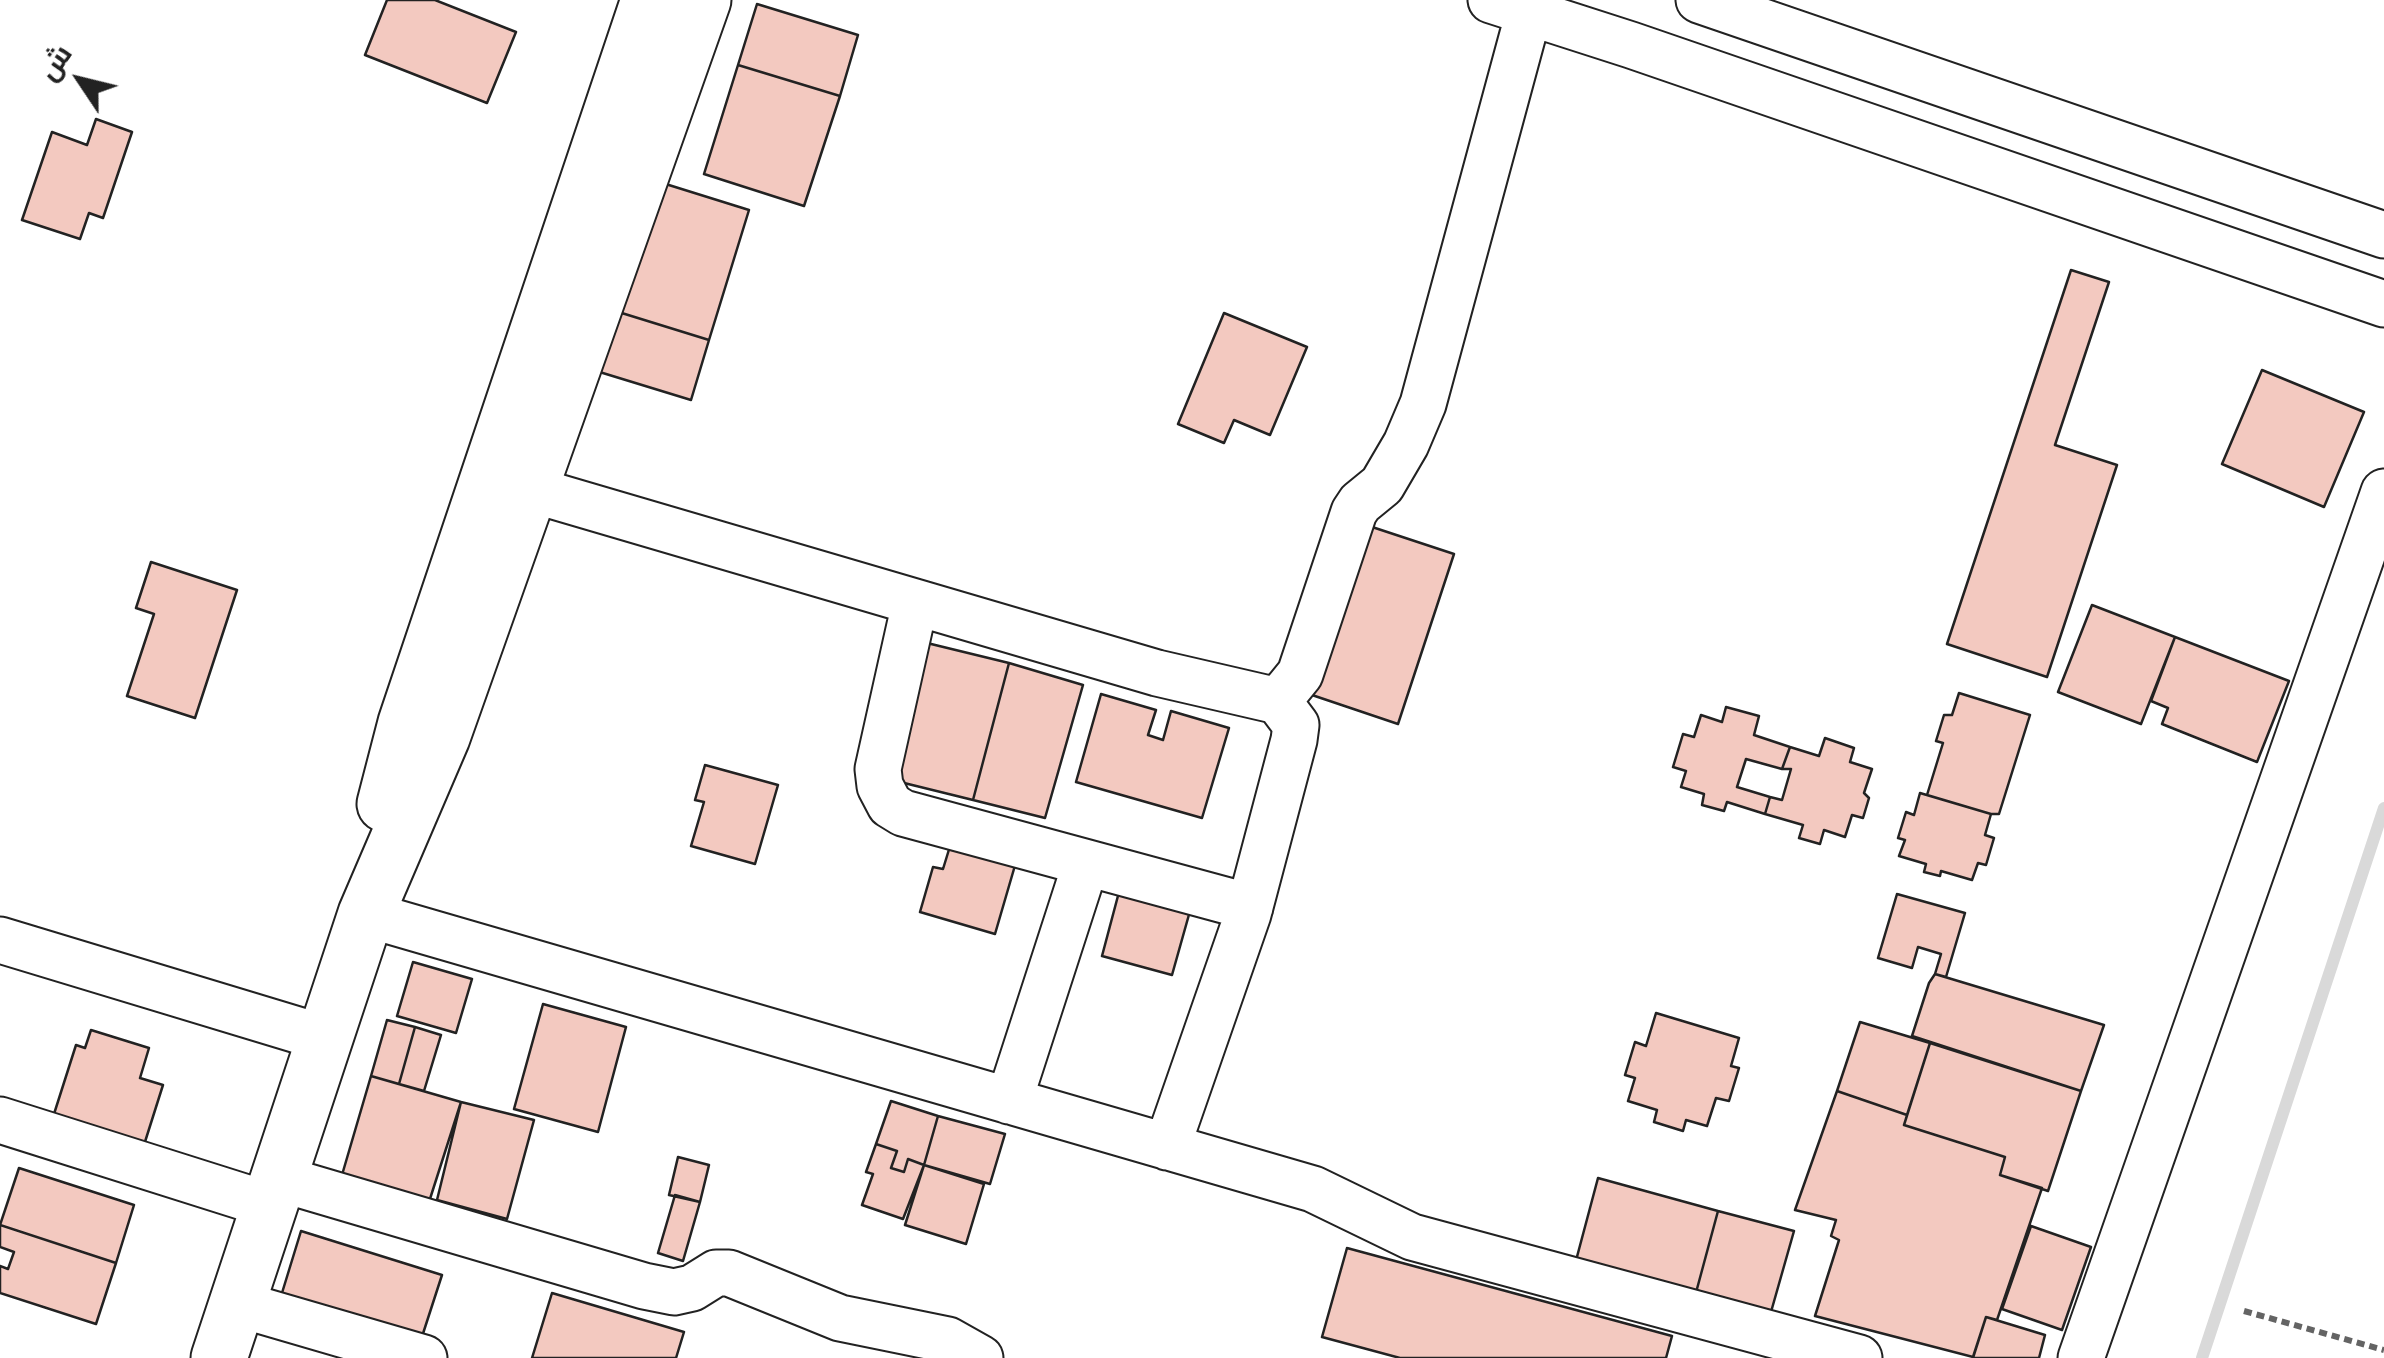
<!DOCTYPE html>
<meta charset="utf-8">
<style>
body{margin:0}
#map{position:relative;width:2384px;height:1358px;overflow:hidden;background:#fff;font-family:Karla,Cairo,sans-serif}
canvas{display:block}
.north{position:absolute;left:30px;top:30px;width:100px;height:100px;-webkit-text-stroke:8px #fff;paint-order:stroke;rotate:305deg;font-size:28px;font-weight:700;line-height:40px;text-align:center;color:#222}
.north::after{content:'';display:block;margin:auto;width:35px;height:45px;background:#222;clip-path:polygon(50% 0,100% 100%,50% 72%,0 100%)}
</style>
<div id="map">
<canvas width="2384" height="1358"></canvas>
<div class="north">ش</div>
</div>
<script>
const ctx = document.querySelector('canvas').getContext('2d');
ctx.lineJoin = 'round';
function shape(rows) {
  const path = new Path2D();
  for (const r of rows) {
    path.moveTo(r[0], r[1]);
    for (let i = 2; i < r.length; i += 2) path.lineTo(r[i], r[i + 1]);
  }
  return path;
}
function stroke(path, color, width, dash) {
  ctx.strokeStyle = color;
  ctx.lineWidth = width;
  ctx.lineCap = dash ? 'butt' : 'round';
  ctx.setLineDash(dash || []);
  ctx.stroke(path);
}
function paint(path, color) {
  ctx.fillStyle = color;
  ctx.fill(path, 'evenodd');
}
stroke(shape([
 [2202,1358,2384,808]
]), '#d9d9d9', 12);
const building = shape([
 [387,0,435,0,516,32,487,103,365,55,387,0],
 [757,4,858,35,840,96,738,65,757,4],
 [738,65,840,96,804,206,704,174,738,65],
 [96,119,132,132,103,218,89,213,80,239,22,220,52,132,87,145,96,119],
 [656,181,749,210,709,340,612,310,656,181],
 [2071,270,2109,282,2055,445,2117,465,2047,677,1947,644,2071,270],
 [612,310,709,340,691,400,593,370,612,310],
 [1224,313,1307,347,1270,435,1234,420,1224,443,1178,424,1224,313],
 [2262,370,2364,412,2324,507,2222,464,2262,370],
 [1363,524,1454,554,1398,724,1306,693,1363,524],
 [151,562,237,590,195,718,127,696,154,614,136,608,151,562],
 [2092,605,2175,637,2141,724,2058,692,2092,605],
 [2175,637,2289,681,2257,762,2162,724,2168,708,2151,701,2175,637],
 [927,643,1009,663,973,800,892,780,927,643],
 [1009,663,1083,685,1045,818,973,800,1009,663],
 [1959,693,2030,715,1999,814,1991,814,1927,795,1943,743,1936,741,1944,715,1952,715,1959,693],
 [1101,694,1156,710,1148,735,1163,740,1171,711,1229,728,1202,818,1076,782,1101,694],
 [1726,707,1759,716,1754,735,1790,747,1782,769,1746,759,1737,787,1770,797,1765,814,1727,802,1724,811,1702,805,1704,794,1681,787,1686,771,1673,767,1683,734,1694,737,1701,715,1722,722,1726,707],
 [1825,738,1854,748,1850,762,1872,769,1864,793,1869,798,1863,818,1852,815,1845,837,1824,830,1820,844,1799,838,1803,825,1765,814,1770,797,1782,800,1791,769,1782,769,1790,747,1819,756,1825,738],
 [705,765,778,785,755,864,691,846,704,802,695,800,705,765],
 [1920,793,1991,814,1985,835,1994,838,1986,865,1978,863,1972,880,1941,871,1940,876,1924,872,1926,864,1899,856,1905,840,1898,838,1906,812,1914,815,1920,793],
 [951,843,1016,862,995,934,920,912,933,867,943,869,951,843],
 [1119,892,1190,911,1172,975,1102,956,1119,892],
 [1897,894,1965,913,1946,977,1935,974,1941,954,1918,947,1912,968,1878,958,1897,894],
 [413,962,472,979,456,1033,397,1016,413,962],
 [1935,974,2104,1025,2081,1091,1912,1036,1929,983,1935,974],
 [543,1004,626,1027,598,1132,514,1109,543,1004],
 [1656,1013,1739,1038,1731,1066,1739,1068,1729,1101,1716,1098,1707,1126,1686,1120,1683,1131,1654,1122,1657,1110,1628,1101,1635,1078,1625,1075,1635,1042,1646,1046,1656,1013],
 [387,1020,415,1027,399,1084,371,1076,387,1020],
 [1860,1022,1930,1043,1907,1115,1837,1091,1860,1022],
 [415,1027,441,1035,424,1091,399,1084,415,1027],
 [91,1030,149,1048,140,1078,163,1085,144,1145,54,1114,76,1045,85,1048,91,1030],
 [1930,1043,2081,1091,2048,1191,2000,1175,2005,1157,1904,1125,1930,1043],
 [371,1076,461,1102,429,1202,342,1175,371,1076],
 [1837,1091,1907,1115,1904,1125,2005,1157,2000,1175,2042,1188,1997,1320,1986,1317,1973,1357,1815,1316,1839,1240,1831,1236,1836,1220,1795,1210,1837,1091],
 [891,1101,938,1116,924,1165,908,1159,904,1172,891,1168,897,1151,876,1144,891,1101],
 [461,1102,534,1120,507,1219,437,1200,461,1102],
 [938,1116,1005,1134,990,1184,924,1165,938,1116],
 [876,1144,897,1151,891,1168,904,1172,908,1159,924,1165,903,1219,862,1205,873,1174,866,1172,876,1144],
 [678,1157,709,1165,700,1202,669,1195,678,1157],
 [924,1165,984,1184,966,1244,905,1225,924,1165],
 [19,1168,134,1205,116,1263,0,1225,19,1168],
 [1598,1178,1718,1211,1694,1300,1574,1268,1598,1178],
 [675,1195,700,1202,683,1261,658,1253,675,1195],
 [1718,1211,1794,1231,1769,1319,1694,1300,1718,1211],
 [0,1225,116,1263,96,1324,0,1293,0,1266,8,1269,14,1252,0,1247,0,1225],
 [2031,1226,2091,1247,2062,1330,2002,1309,2031,1226],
 [301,1231,442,1275,418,1349,278,1306,301,1231],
 [1347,1248,1672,1336,1666,1358,1400,1358,1322,1337,1347,1248],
 [552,1293,684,1332,676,1358,532,1358,552,1293],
 [1986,1317,2045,1335,2039,1358,1973,1358,1986,1317]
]);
paint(building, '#f3c9c0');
stroke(building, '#222', 2.5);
const minor = shape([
 [1491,0,1631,45,2384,304],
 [1699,0,2384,235],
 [530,489,1157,673,1278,701,1296,725,1294,740,1248,914,1167,1147],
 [915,603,878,769,880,786,890,805,903,813,1250,907],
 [1278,701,1300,674,1354,512,1360,503,1382,485,1406,444,1423,404,1529,12],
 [366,914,1313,1189,1412,1237,1859,1358],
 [0,940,324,1038],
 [1009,1101,1086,863],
 [0,1120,269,1205],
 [278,1178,644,1286,674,1292,692,1288,716,1273,729,1273,840,1318,948,1340,980,1358],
 [235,1303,424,1358],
 [2081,1358,2384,492]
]);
const major = shape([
 [385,804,406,723,649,0],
 [219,1358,366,914,442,737,703,0]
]);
stroke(minor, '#222', 49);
stroke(major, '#222', 59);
stroke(shape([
 [2244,1311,2384,1350]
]), '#646464', 6, [8, 5]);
stroke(minor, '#fff', 45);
stroke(major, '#fff', 55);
</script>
